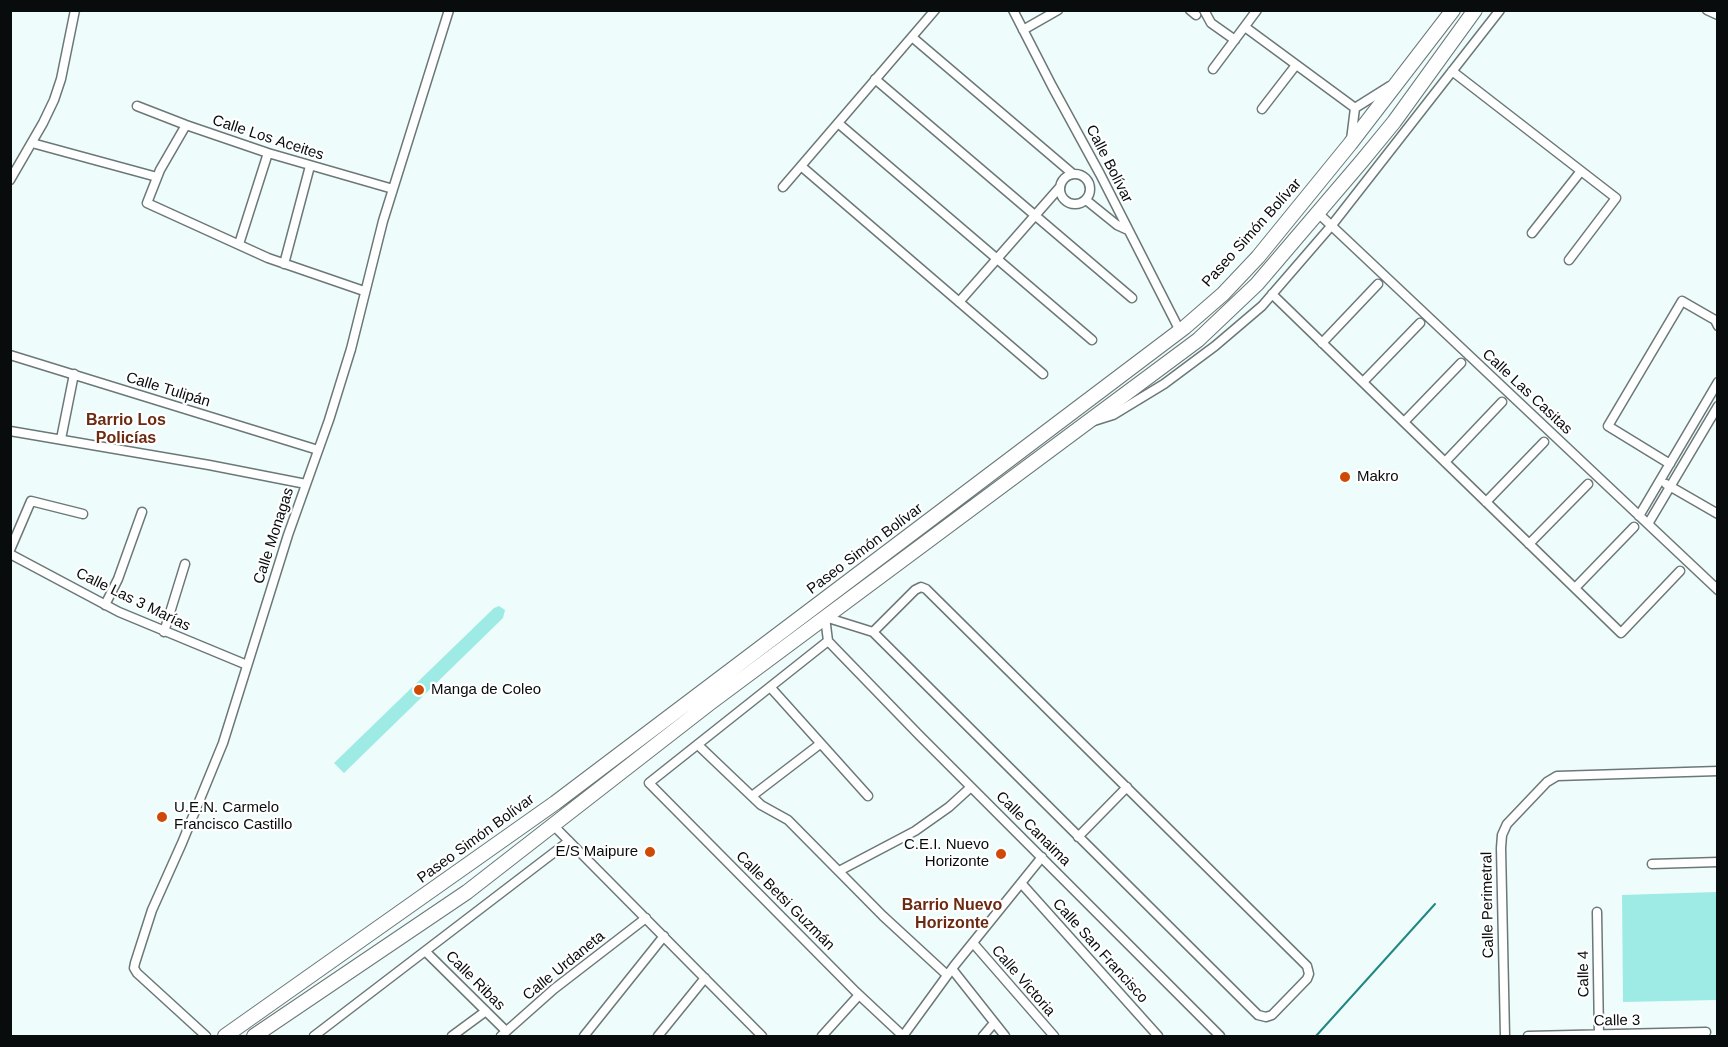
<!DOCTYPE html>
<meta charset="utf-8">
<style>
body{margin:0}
#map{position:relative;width:1728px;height:1047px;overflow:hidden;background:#eefcfb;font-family:Helvetica,sans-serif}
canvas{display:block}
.frame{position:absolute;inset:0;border:12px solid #080c0c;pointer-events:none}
</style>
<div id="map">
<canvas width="1728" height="1047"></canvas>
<div class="frame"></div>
</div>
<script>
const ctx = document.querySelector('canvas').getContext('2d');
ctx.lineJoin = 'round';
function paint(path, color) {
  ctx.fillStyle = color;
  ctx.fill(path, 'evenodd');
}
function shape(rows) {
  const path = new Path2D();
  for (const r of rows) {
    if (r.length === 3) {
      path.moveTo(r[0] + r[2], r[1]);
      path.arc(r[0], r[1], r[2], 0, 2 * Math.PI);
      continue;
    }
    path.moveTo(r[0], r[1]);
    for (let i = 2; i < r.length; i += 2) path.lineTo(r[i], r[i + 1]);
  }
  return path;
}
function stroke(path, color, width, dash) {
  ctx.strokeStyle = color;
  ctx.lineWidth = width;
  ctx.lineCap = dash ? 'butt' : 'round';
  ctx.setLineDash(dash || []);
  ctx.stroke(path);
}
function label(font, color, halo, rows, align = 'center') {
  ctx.font = font + ' Helvetica,sans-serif';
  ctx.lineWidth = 4.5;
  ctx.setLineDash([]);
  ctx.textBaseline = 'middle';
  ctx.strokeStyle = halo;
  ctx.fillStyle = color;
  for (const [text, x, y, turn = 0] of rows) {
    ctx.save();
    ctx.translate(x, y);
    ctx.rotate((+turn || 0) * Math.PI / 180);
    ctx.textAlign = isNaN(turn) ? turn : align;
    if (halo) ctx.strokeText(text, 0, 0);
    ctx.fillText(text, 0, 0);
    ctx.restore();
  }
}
paint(shape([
 [499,606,505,610,503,618,344,773,334,763,494,608],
 [1717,892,1717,1000,1623,1002,1622,895]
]), '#9eebe6');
stroke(shape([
 [1316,1036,1435,904]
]), '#208782', 2);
const minor = shape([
 [1013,10,1052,86,1100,174,1180,331],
 [1190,10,1196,15],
 [1204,10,1211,23,1235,40],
 [1707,10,1718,15],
 [1245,27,1355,108],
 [1023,30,1058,10],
 [912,37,1073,174],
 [1213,69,1257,10],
 [1452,71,1616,198,1569,260],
 [875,79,1132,298],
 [137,106,186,125,268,153,393,189],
 [1355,108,1390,86],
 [1262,109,1296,65],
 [838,123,1092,340],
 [186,125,160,170,147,203,268,258,364,291],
 [1351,140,1355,108],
 [32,143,157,177],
 [801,166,1043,374],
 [1075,189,15],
 [10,180,43,123,54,100,61,79,75,10],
 [783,187,935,10],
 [1086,200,1117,225,1128,230],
 [1318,213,1718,590],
 [1532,233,1581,171],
 [239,244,268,153],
 [284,264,310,166],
 [1272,294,1621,633,1680,571],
 [959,302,1060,187],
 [1322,343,1378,284],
 [10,355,318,450],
 [1363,382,1420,323],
 [1094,421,1113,415,1164,384,1215,346,1262,306,1332,225,1500,10],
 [1404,422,1461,363],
 [10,431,209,465,306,484],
 [61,439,74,374],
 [1445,462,1502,402],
 [1670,464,1608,426,1682,301,1715,320,1718,326],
 [1666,484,1718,514],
 [1486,502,1544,442],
 [1639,516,1718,382],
 [1648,524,1718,406],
 [1529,544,1588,484],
 [10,550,31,501,83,514],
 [10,554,119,612,247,665],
 [1575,588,1634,527],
 [105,605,118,579,142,512],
 [164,632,185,564],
 [873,632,915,590,921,587,926,589,1307,966,1309,974,1307,979,1272,1015,1266,1017,1258,1015,873,632,825,617,828,641,919,735,1220,1036],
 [828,641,649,783,856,992,903,1036],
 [771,688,868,796],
 [698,745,761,805,788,820,883,916,947,975],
 [752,796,820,744],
 [553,825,762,1036],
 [1078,837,1127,787],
 [1652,864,1718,862],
 [839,871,915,831,949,807,971,787],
 [1021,883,1158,1036],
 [1597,912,1599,1035],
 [973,943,1054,1036],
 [425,951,506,1031],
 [952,969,1005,1036],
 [206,1036,137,973,134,968,135,963,152,910,182,843,223,743,288,535,329,420,351,349,383,221,449,10],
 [314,1036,569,841],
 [452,1036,486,1011],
 [501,1036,554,989,646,918],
 [584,1036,664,936],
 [658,1036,705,978],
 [822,1036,859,995],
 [903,1036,954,966,1042,857],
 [983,1036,994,1023],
 [1505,1036,1501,848,1502,835,1507,824,1547,782,1557,776,1718,771],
 [1528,1036,1706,1032]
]);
const primary = shape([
 [225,1036,555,803,1185,327,1223,294,1258,257,1350,144,1453,10],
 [254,1036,467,892,710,703,1198,340,1257,284,1362,161,1394,122,1475,10]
]);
stroke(minor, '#6b7877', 11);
stroke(primary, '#6b7877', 16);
stroke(minor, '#fff', 8);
stroke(primary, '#fff', 14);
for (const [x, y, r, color] of [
 [1345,477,6,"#cf4a07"],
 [419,690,6,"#cf4a07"],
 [162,817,6,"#cf4a07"],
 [650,852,6,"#cf4a07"],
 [1001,854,6,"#cf4a07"]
]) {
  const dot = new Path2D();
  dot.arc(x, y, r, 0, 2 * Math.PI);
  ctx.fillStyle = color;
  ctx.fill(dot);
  stroke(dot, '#fff', 2);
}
label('15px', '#080c0c', '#fff', [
 ["Calle Los Aceites",268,138,18],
 ["Calle Bolívar",1109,164,63],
 ["Paseo Simón Bolívar",1252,233,-48],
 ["Calle Tulipán",168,390,17],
 ["Calle Las Casitas",1527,392,43],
 ["Calle Monagas",274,536,-72],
 ["Paseo Simón Bolívar",865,549,-37],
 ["Calle Las 3 Marías",133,600,26],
 ["Calle Canaima",1033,829,45],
 ["Paseo Simón Bolívar",476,839,-36],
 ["Calle Betsi Guzmán",785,901,45],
 ["Calle Perimetral",1488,905,-91],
 ["Calle San Francisco",1100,951,48],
 ["Calle Urdaneta",564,966,-39],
 ["Calle 4",1584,974,-91],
 ["Calle Ribas",475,981,45],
 ["Calle Victoria",1023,981,49],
 ["Calle 3",1617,1021,-1]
]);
label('15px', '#080c0c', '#fff', [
 ["Makro",1357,477],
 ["Manga de Coleo",431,690],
 ["U.E.N. Carmelo",174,808],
 ["Francisco Castillo",174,825],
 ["C.E.I. Nuevo",989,845,"right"],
 ["Horizonte",989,862,"right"],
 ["E/S Maipure",638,852,"right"]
], 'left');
label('bold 16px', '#6b2a11', '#fff', [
 ["Barrio Los",126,421],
 ["Policías",126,439],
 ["Barrio Nuevo",952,906],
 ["Horizonte",952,924]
]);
</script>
